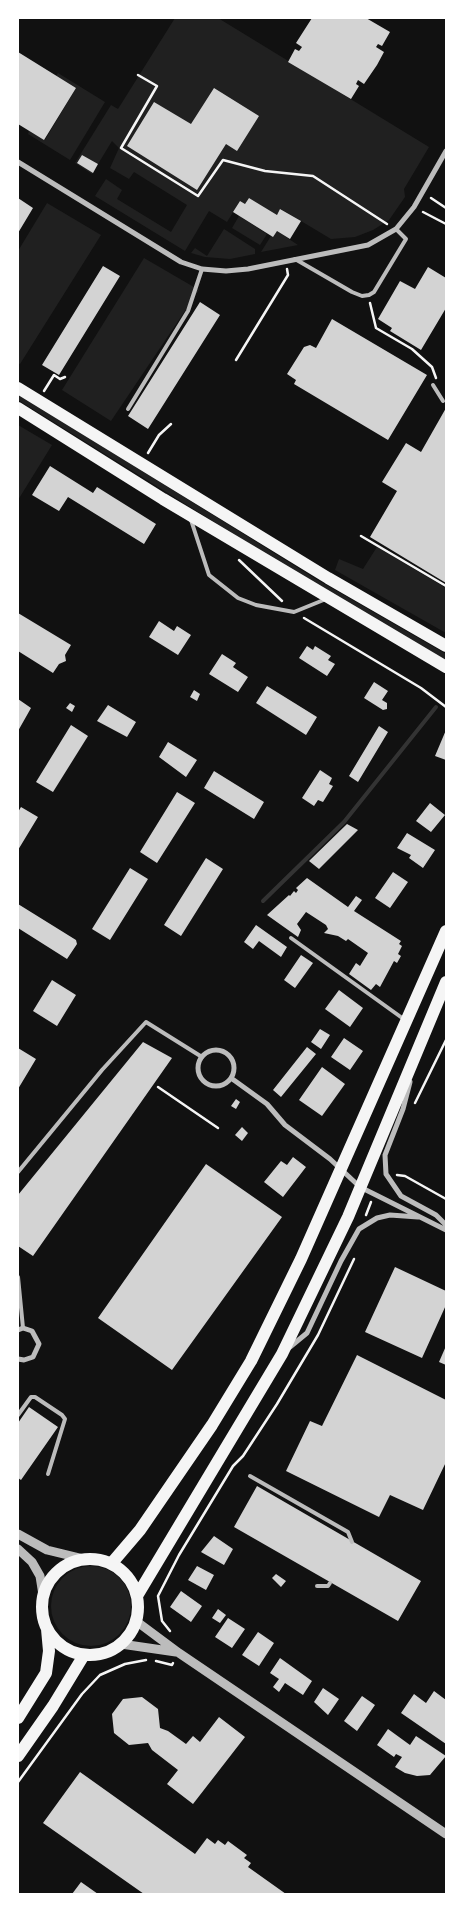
<!DOCTYPE html>
<style>
body{margin:0}
#map{position:relative;width:464px;height:1912px;overflow:hidden;background:#111;font-family:"Public Sans",sans-serif}
canvas{display:block}
.frame{position:absolute;inset:0;border:19px solid #fff;pointer-events:none}
</style>
<div id="map">
<canvas width="464" height="1912"></canvas>
<div class="frame"></div>
</div>
<script>
const ctx = document.querySelector('canvas').getContext('2d');
ctx.lineJoin = 'round';
function paint(path, color) {
  ctx.fillStyle = color;
  ctx.fill(path, 'evenodd');
}
function shape(rows) {
  const path = new Path2D();
  for (const r of rows) {
    if (r.length === 3) {
      path.moveTo(r[0] + r[2], r[1]);
      path.arc(r[0], r[1], r[2], 0, 2 * Math.PI);
      continue;
    }
    path.moveTo(r[0], r[1]);
    for (let i = 2; i < r.length; i += 2) path.lineTo(r[i], r[i + 1]);
  }
  return path;
}
function stroke(path, color, width, dash) {
  ctx.strokeStyle = color;
  ctx.lineWidth = width;
  ctx.lineCap = dash ? 'butt' : 'round';
  ctx.setLineDash(dash || []);
  ctx.stroke(path);
}
paint(shape([
 [175,18,218,18,429,147,404,189,405,197,389,220,373,230,355,237,331,239,281,209,277,215,249,198,245,204,240,201,227,222,209,211,185,251,95,196,106,179,122,190,117,199,171,232,187,205,134,172,129,179,110,168,119,148,112,141,98,164,82,155,77,162,93,173,92,174,75,163,111,105,118,109],
 [58,73,105,102,70,160,28,134,29,131,45,140,76,88,56,76],
 [47,203,101,235,20,364,18,363,18,251],
 [239,216,267,234,260,245,232,228],
 [224,229,255,249,255,254,230,259,205,257,191,253,195,248,207,256],
 [277,231,298,245,261,252,271,236],
 [144,258,199,290,111,421,62,390],
 [18,394,316,579,446,654,446,660,306,579,18,400],
 [18,425,52,445,18,500],
 [377,547,446,588,446,633,335,570,339,559,363,569],
 [91,1606,40]
]), '#202020');
stroke(shape([
 [263,901,344,822,436,707]
]), '#333', 4);
paint(shape([
 [312,18,366,18,390,32,382,46,378,44,376,47,384,52,377,65,364,84,358,80,356,84,359,86,351,99,288,62,295,49,299,51,302,47,296,43],
 [18,52,76,88,44,140,18,124],
 [214,88,259,116,237,151,226,144,197,190,127,146,154,102,191,124],
 [82,155,98,164,93,173,77,163],
 [18,198,33,208,18,233],
 [249,198,277,215,280,209,301,221,290,239,277,231,273,237,233,212,240,201,245,204],
 [103,266,120,276,59,375,42,365],
 [428,267,446,278,446,308,421,350,390,331,392,328,378,319,400,281,415,289],
 [200,302,220,315,148,429,128,416],
 [332,319,427,375,388,440,294,384,296,380,287,374,304,347,310,345,316,348],
 [446,408,446,583,370,537,397,491,382,482,406,443,421,452],
 [50,466,93,493,97,487,156,524,144,544,68,497,59,511,32,495],
 [18,613,71,645,65,655,66,661,59,664,53,673,18,651],
 [159,621,174,631,177,626,191,635,178,655,149,637],
 [307,646,313,650,315,646,331,656,328,660,335,664,327,676,299,658],
 [222,654,236,663,233,667,248,677,238,692,209,674],
 [374,682,388,691,382,700,387,703,387,709,383,710,364,698],
 [267,686,317,717,306,735,256,703],
 [194,690,200,694,197,701,190,697],
 [18,699,31,708,18,731],
 [70,703,75,706,72,712,66,708],
 [108,705,136,722,127,737,97,721],
 [71,725,88,736,53,792,36,782],
 [379,726,388,732,358,782,349,776],
 [446,730,446,760,435,756],
 [168,742,197,760,186,777,159,757],
 [320,770,332,778,329,784,333,786,323,802,318,800,314,806,302,798],
 [214,771,264,802,254,819,204,788],
 [177,792,195,803,157,863,140,852],
 [430,803,445,815,431,832,416,821],
 [21,807,38,817,18,850,18,812],
 [347,824,358,830,319,869,309,861],
 [407,833,435,850,423,868,409,858,411,855,397,848],
 [206,858,223,869,181,936,164,925],
 [130,868,148,879,110,940,92,929],
 [393,872,408,882,390,908,375,898],
 [307,878,348,907,356,896,362,900,354,911,401,941,399,944,402,946,398,954,401,956,397,963,394,961,380,987,376,984,371,990,349,974,356,963,360,966,368,953,348,939,346,941,338,936,324,933,328,929,326,925,306,912,297,924,301,930,298,937,267,915,289,895,290,896,294,891,296,893,298,890,296,888],
 [18,904,76,940,77,944,67,959,18,928],
 [256,925,287,947,281,957,259,941,253,949,244,942],
 [301,955,313,963,295,988,284,980],
 [52,980,76,995,57,1026,33,1011],
 [339,990,363,1008,350,1027,325,1009],
 [320,1029,330,1035,321,1049,311,1042],
 [344,1038,363,1051,350,1070,331,1057],
 [143,1042,172,1058,33,1256,18,1246,18,1195],
 [307,1047,316,1054,281,1097,273,1090],
 [18,1048,36,1059,18,1089],
 [322,1067,345,1084,322,1116,299,1100],
 [236,1099,240,1102,236,1109,231,1106],
 [242,1127,248,1133,242,1141,235,1135],
 [293,1157,306,1167,283,1197,264,1182,281,1161,287,1165],
 [206,1164,282,1217,172,1370,98,1318],
 [395,1267,446,1291,446,1305,422,1358,365,1332],
 [446,1346,446,1365,439,1362],
 [357,1355,446,1400,446,1462,423,1510,390,1495,379,1517,286,1471,310,1421,322,1426],
 [29,1407,58,1427,21,1480,18,1478,18,1423],
 [257,1486,421,1581,398,1621,234,1527],
 [214,1536,233,1549,224,1565,201,1552],
 [197,1566,214,1575,206,1590,188,1580],
 [276,1574,286,1581,281,1587,272,1578],
 [181,1591,202,1606,191,1622,170,1607],
 [218,1609,226,1615,220,1623,212,1618],
 [228,1618,245,1629,232,1648,215,1637],
 [258,1632,274,1643,259,1666,242,1655],
 [280,1658,312,1681,303,1695,285,1683,279,1692,273,1687,279,1679,270,1673],
 [323,1688,339,1699,328,1715,314,1702],
 [434,1691,446,1700,446,1744,401,1713,414,1694,426,1703],
 [362,1696,375,1705,357,1731,344,1721],
 [142,1697,158,1709,160,1728,168,1731,186,1744,193,1736,200,1742,219,1717,245,1737,193,1804,167,1784,178,1770,152,1750,148,1743,129,1745,114,1733,112,1714,123,1699],
 [388,1729,410,1745,416,1736,446,1756,430,1775,417,1776,405,1773,395,1767,402,1757,396,1754,394,1757,377,1745],
 [80,1772,195,1854,207,1838,215,1844,218,1840,225,1845,228,1841,247,1855,244,1858,251,1863,248,1867,286,1894,144,1894,43,1823],
 [81,1882,98,1894,72,1894]
]), '#d3d3d3');
stroke(shape([
 [138,75,157,86,121,148,198,196,223,160,265,171,313,176,387,224],
 [431,198,446,208],
 [423,212,446,224],
 [370,303,376,328,412,349,432,367,436,378],
 [236,360,288,275,287,269],
 [44,391,54,375,60,379,65,377],
 [148,453,159,435,171,424],
 [361,536,446,586],
 [239,560,282,601],
 [304,618,421,688,446,707],
 [158,1087,218,1128],
 [415,1103,446,1040],
 [397,1175,405,1176,446,1199],
 [366,1215,371,1202],
 [179,1555,233,1466,243,1456,277,1404,318,1335,354,1259],
 [170,1631,162,1621,158,1596,179,1555],
 [156,1661,172,1665,173,1663],
 [18,1782,82,1694,100,1675,125,1664,146,1660]
]), '#f5f5f5', 2.5);
stroke(shape([
 [295,259,352,292,362,296,369,295,374,292,406,239,396,229],
 [433,385,443,401],
 [128,409,188,311,202,269],
 [191,520,209,575,238,598,256,605,294,612,326,599],
 [291,938,405,1020],
 [18,1172,102,1070,146,1022,202,1057],
 [18,1277,23,1328],
 [18,1415,31,1397,35,1397,62,1415,65,1419,48,1474],
 [250,1476,348,1532,352,1542],
 [317,1586,328,1586,330,1583]
]), '#bcbcbc', 4);
stroke(shape([
 [18,162,181,262,202,269,226,271,248,269,368,245,396,229,414,207,446,151],
 [216,1068,18],
 [231,1078,267,1104,285,1125,330,1159,360,1187,446,1230],
 [410,1082,403,1109,385,1155,386,1174,401,1196,436,1215,446,1225],
 [18,1330,23,1328,32,1331,39,1344,33,1357,24,1360,18,1359],
 [290,1347,307,1333,341,1261,359,1229,377,1218,390,1215,418,1217]
]), '#bcbcbc', 5);
stroke(shape([
 [18,1534,47,1550,84,1559],
 [18,1549,32,1562,40,1576,43,1595],
 [136,1621,179,1653,446,1834],
 [121,1644,176,1652]
]), '#bcbcbc', 9);
stroke(shape([
 [18,388,328,578,446,646],
 [18,408,163,499,446,667],
 [90,1607,48],
 [111,1564,140,1530,212,1425,251,1361,301,1259,446,931],
 [137,1596,282,1354,348,1217,446,982],
 [18,1718,46,1673,49,1651,47,1629],
 [18,1756,53,1706,84,1655]
]), '#f5f5f5', 12);
</script>
